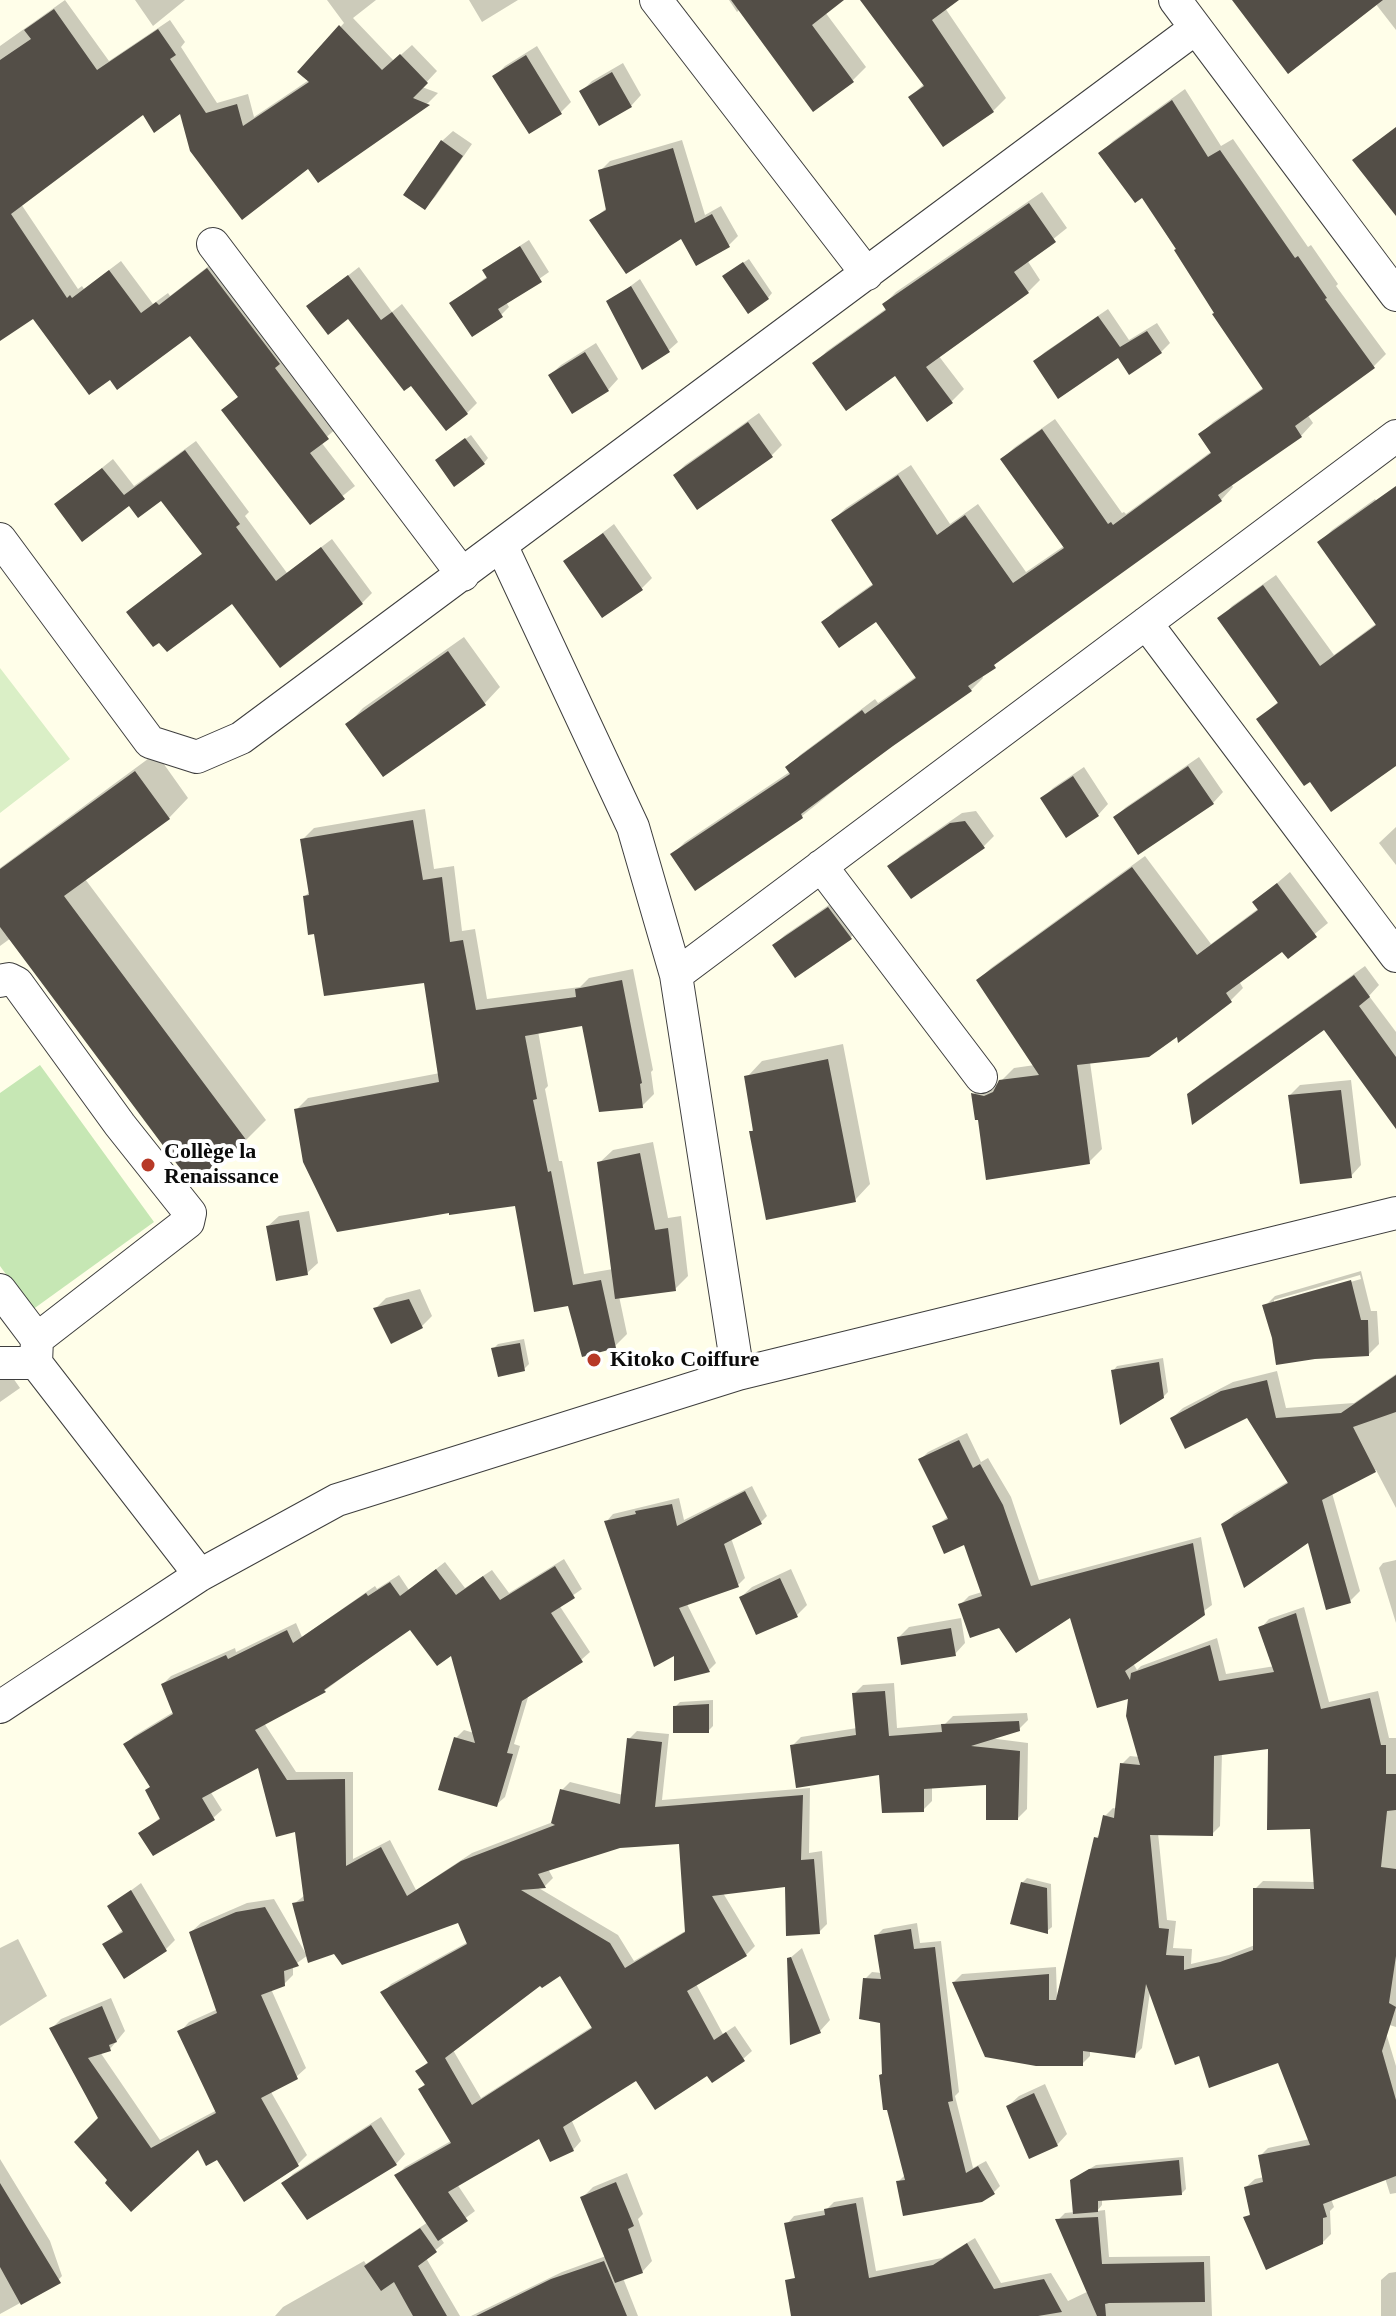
<!DOCTYPE html>
<meta charset="utf-8">
<style>
body{margin:0}
canvas{display:block;background:#fffee9}
</style>
<canvas width="1396" height="2316"></canvas>
<script>
const ctx = document.querySelector('canvas').getContext('2d');
ctx.lineJoin = 'round';
function paint(path, color) {
  ctx.fillStyle = color;
  ctx.fill(path, 'evenodd');
}
function shape(rows) {
  const path = new Path2D();
  for (const r of rows) {
    path.moveTo(r[0], r[1]);
    for (let i = 2; i < r.length; i += 2) path.lineTo(r[i], r[i + 1]);
  }
  return path;
}
function stroke(path, color, width, dash) {
  ctx.strokeStyle = color;
  ctx.lineWidth = width;
  ctx.lineCap = dash ? 'butt' : 'round';
  ctx.setLineDash(dash || []);
  ctx.stroke(path);
}
function label(font, color, halo, rows, align = 'center') {
  ctx.font = font + ' "Times New Roman",serif';
  ctx.lineWidth = 8;
  ctx.setLineDash([]);
  ctx.textBaseline = 'middle';
  ctx.strokeStyle = halo;
  ctx.fillStyle = color;
  for (const [text, x, y, turn = 0] of rows) {
    ctx.save();
    ctx.translate(x, y);
    ctx.rotate((+turn || 0) * Math.PI / 180);
    ctx.textAlign = isNaN(turn) ? turn : align;
    if (halo) ctx.strokeText(text, 0, 0);
    ctx.fillText(text, 0, 0);
    ctx.restore();
  }
}
paint(shape([
 [40,1065,154,1222,32,1310,0,1266,0,1093]
]), '#c6e7b4');
paint(shape([
 [0,668,70,759,0,813]
]), '#daefc6');
paint(shape([
 [65,0,109,61,170,20,185,42,181,47,217,103,248,94,254,117,309,80,300,72,344,23,327,0,376,0,353,18,394,61,412,45,437,71,422,87,438,93,428,103,319,180,309,166,181,111,143,112,21,204,78,289,82,286,84,289,121,261,153,304,168,293,170,296,219,258,339,426,321,442,355,486,310,522,224,410,240,395,190,333,110,377,33,317,0,339,0,46],
 [135,0,185,0,153,26],
 [469,0,518,0,482,22],
 [729,0,841,0,825,12,866,67,853,80,813,109,740,9,737,12],
 [862,0,955,0,945,8,1006,98,993,111,910,97,925,83],
 [1240,0,1396,0,1396,30,1375,3],
 [537,46,571,102,561,112,495,76,505,66],
 [623,63,641,95,631,106,582,91,592,81],
 [1185,89,1221,146,1233,139,1308,247,1311,245,1338,284,1336,286,1386,354,1374,366,1307,414,1313,423,1301,436,1231,484,1233,487,1221,500,981,674,983,678,971,690,892,744,802,816,673,854,685,842,791,771,788,767,800,755,875,699,878,703,917,676,877,619,824,622,836,610,874,583,833,520,846,508,911,465,950,524,978,504,1026,572,1064,546,1002,459,1015,447,1055,419,1122,513,1124,512,1126,514,1212,451,1201,434,1213,422,1264,387,1142,196,1101,153,1113,141],
 [453,131,472,144,435,197,425,207,442,141],
 [682,140,705,215,721,206,738,236,729,245,696,264,681,236,592,220,608,207,600,171,610,161],
 [1042,192,1067,228,1027,260,1040,280,1028,292,938,355,964,389,952,401,927,419,895,373,815,363,827,351,887,308,884,304,896,292],
 [529,240,549,272,506,302,509,307,501,315,451,303,488,276,485,271,493,263],
 [749,259,772,293,768,298,729,272],
 [359,267,392,312,402,304,477,403,467,413,411,383,349,316,309,306],
 [640,279,678,342,669,350,609,302],
 [1108,309,1129,340,1157,323,1170,343,1161,352,1035,361,1045,352],
 [596,343,618,379,608,390,550,375,561,365],
 [759,413,782,445,772,455,675,475,685,465],
 [471,435,488,458,484,463,442,456],
 [196,441,249,512,245,516,287,573,332,539,372,593,362,603,233,601,128,612,203,553,162,498,130,504,57,504,113,459,134,486],
 [1375,499,1396,529,1396,764,1310,779,1259,719,1279,701,1220,619,1232,606,1276,575,1334,655,1377,623,1320,542,1332,530],
 [614,524,652,578,642,588,566,561],
 [464,637,500,687,485,703,348,724,363,708],
 [156,753,188,798,169,818,85,879,266,1120,246,1140,11,938,0,946,0,868],
 [1199,757,1223,792,1213,803,1115,817,1126,807],
 [1084,767,1108,804,1098,815,1043,798,1053,788],
 [425,809,434,869,454,866,462,931,475,929,487,999,580,987,589,978,633,969,653,1070,651,1072,654,1094,642,1106,584,1024,538,1031,548,1086,545,1089,559,1161,562,1161,584,1274,613,1269,599,1163,613,1150,653,1142,668,1218,681,1216,688,1276,675,1289,619,1296,627,1334,615,1346,569,1304,516,1204,296,1110,308,1098,440,1073,426,981,316,932,305,896,311,891,302,840,314,828],
 [976,811,994,836,984,846,890,867,900,856,962,813],
 [1396,827,1396,865,1379,843],
 [1145,856,1211,944,1259,908,1255,902,1290,872,1328,923,1288,956,1282,949,1239,981,1243,988,1231,1000,1180,1039,1179,1034,1090,1062,1102,1149,1089,1162,974,1094,986,1081,998,1084,1014,1068,1035,1065,978,980,991,968],
 [839,898,861,927,851,937,795,975,774,945,785,935],
 [1365,966,1379,985,1369,996,1396,1032,1396,1125,1324,1028,1190,1095,1200,1084],
 [843,1044,870,1184,855,1200,751,1132,754,1128,747,1077,762,1061],
 [1351,1080,1361,1165,1351,1176,1290,1095,1300,1085],
 [309,1211,318,1263,307,1273,268,1226,279,1216],
 [1361,1271,1371,1311,1377,1311,1379,1344,1369,1354,1265,1306,1275,1296],
 [1360,1275,1361,1279,1274,1304,1274,1300],
 [420,1289,432,1316,422,1326,376,1308,386,1298],
 [524,1339,529,1364,524,1369,493,1349,498,1344],
 [1163,1358,1168,1392,1163,1397,1113,1371,1117,1366],
 [1277,1371,1286,1408,1354,1403,1396,1374,1396,1508,1376,1470,1332,1493,1360,1591,1350,1601,1309,1540,1224,1525,1234,1514,1289,1481,1248,1416,1172,1418,1183,1408,1233,1382],
 [0,1376,13,1378,20,1388,0,1402],
 [967,1433,981,1462,988,1458,1011,1497,1039,1580,1201,1537,1212,1605,1133,1663,1137,1670,1141,1666,1217,1638,1226,1674,1275,1666,1261,1628,1269,1619,1304,1607,1329,1702,1378,1691,1389,1738,1396,1738,1396,2027,1383,2023,1396,2066,1396,2193,1390,2194,1385,2178,1331,2199,1334,2207,1330,2211,1331,2234,1322,2243,1246,2218,1252,2212,1246,2187,1255,2179,1264,2177,1260,2156,1268,2148,1310,2139,1280,2060,1201,2053,1150,1992,1142,2048,1134,2056,1090,2050,1090,2056,1082,2064,954,1982,962,1974,1056,1967,1057,1998,1096,1838,1101,1833,1105,1816,1113,1808,1117,1809,1122,1764,1130,1756,1139,1757,1130,1696,1071,1615,1000,1625,961,1604,969,1596,982,1592,965,1543,934,1527,949,1516,920,1460,928,1452],
 [1270,1746,1312,1827,1315,1882,1263,1881,1255,1889,1255,1945,1229,1955,1191,1964,1192,1949,1173,1948,1176,1921,1167,1920,1158,1833,1212,1834,1220,1826,1222,1753],
 [752,1486,767,1516,760,1523,731,1538,745,1578,737,1586,687,1604,716,1663,709,1670,676,1653,606,1522,613,1514,679,1498,684,1520],
 [564,1559,582,1589,559,1605,590,1652,581,1660,529,1694,514,1744,520,1746,505,1797,496,1805,456,1738,464,1730,474,1733,452,1652,411,1627,324,1691,264,1723,296,1772,353,1772,353,1859,390,1840,416,1890,472,1853,553,1822,562,1790,570,1782,623,1795,629,1739,637,1731,669,1734,662,1800,810,1788,809,1853,822,1851,827,1924,819,1932,787,1885,723,1893,755,1946,746,1955,696,1984,723,2034,735,2026,752,2051,743,2059,708,2073,637,2078,571,2119,581,2141,573,2150,540,2136,457,2184,475,2211,440,2237,444,2243,426,2258,460,2316,275,2316,283,2307,364,2261,366,2264,428,2222,397,2175,405,2167,451,2141,420,2089,426,2083,418,2071,429,2061,383,1993,391,1984,468,1942,459,1921,335,1951,308,1955,293,1966,293,1975,284,1984,271,1989,306,2068,296,2077,271,2092,307,2155,298,2164,244,2199,218,2157,198,2147,131,2209,101,2118,52,2028,61,2019,111,1998,125,2031,110,2049,100,2052,160,2140,217,2110,180,2032,189,2022,218,2009,191,1932,201,1923,247,1903,274,1899,306,1954,295,1903,305,1895,297,1830,259,1765,210,1791,222,1810,213,1818,141,1833,161,1817,152,1786,126,1744,134,1736,175,1711,163,1684,171,1676,235,1648,236,1652,296,1623,302,1637,375,1586,377,1589,399,1575,409,1590,445,1562,465,1588,492,1570,509,1593],
 [681,1842,687,1930,634,1961,618,1935,537,1887,545,1886,553,1878,548,1869,620,1846],
 [561,1974,593,2026,481,2098,453,2050,541,1983],
 [1396,1560,1396,1623,1379,1568,1383,1563],
 [791,1569,807,1605,797,1615,741,1597,752,1587],
 [961,1618,965,1643,955,1654,899,1637,909,1627],
 [894,1683,897,1728,945,1724,953,1716,1027,1713,1028,1720,1019,1729,989,1738,1028,1743,1027,1809,1018,1818,989,1783,932,1787,932,1801,923,1810,881,1773,792,1746,801,1737,857,1728,854,1694,863,1685],
 [713,1700,713,1726,708,1731,675,1707,680,1702],
 [1027,1878,1051,1884,1052,1927,1047,1931,1022,1883],
 [141,1883,175,1940,166,1949,105,1944,124,1929,109,1907],
 [917,1923,920,1943,941,1941,959,2092,955,2096,973,2168,986,2161,1000,2186,993,2193,898,2182,906,2174,884,2072,882,2021,865,1979,872,1972,882,1973,876,1936,883,1929],
 [18,1939,47,1996,0,2026,0,1948],
 [802,1948,830,2020,820,2031,789,1959],
 [1045,2084,1067,2134,1057,2145,1008,2106,1019,2096],
 [381,2117,405,2154,396,2164,284,2183,293,2174],
 [1183,2157,1186,2189,1181,2194,1102,2199,1102,2205,1097,2211,1105,2210,1109,2257,1210,2256,1212,2316,812,2316,787,2224,794,2216,826,2210,834,2202,863,2197,876,2271,942,2258,975,2238,1001,2283,1051,2273,1068,2301,1089,2291,1058,2220,1065,2213,1075,2212,1078,2176,1096,2165],
 [0,2159,50,2241,62,2276,53,2285,0,2314],
 [627,2173,643,2214,638,2219,652,2261,642,2272,623,2278,638,2316,471,2316,562,2272,606,2256,583,2197,593,2187],
 [1396,2272,1396,2316,1381,2316,1381,2280,1389,2273]
]), '#0003');
paint(shape([
 [731,0,844,0,812,25,854,82,813,112],
 [860,0,959,0,932,20,994,112,943,147,908,97,924,86],
 [1232,0,1383,0,1288,74],
 [54,9,97,70,158,29,176,55,170,59,206,113,237,104,243,126,309,82,297,72,339,25,382,70,400,54,428,83,413,98,430,105,318,183,308,169,242,220,190,151,180,114,154,133,143,115,11,214,67,298,70,295,72,298,109,270,141,313,156,302,159,305,207,268,280,364,275,368,329,439,310,453,345,499,310,525,221,410,238,397,190,336,117,390,110,380,89,395,33,319,0,341,0,60,31,39,24,30],
 [526,55,562,114,529,134,492,76],
 [612,72,632,107,599,126,579,91],
 [1172,100,1208,157,1220,150,1295,258,1298,256,1327,298,1325,299,1375,368,1295,426,1302,437,1218,495,1222,501,994,665,996,668,968,686,972,691,893,746,801,814,803,818,695,891,670,854,790,774,785,767,862,710,865,714,916,678,876,622,839,648,821,622,873,585,831,520,898,475,937,535,965,515,1013,583,1064,548,1000,459,1042,429,1108,524,1111,522,1113,525,1211,453,1198,434,1263,389,1212,314,1214,313,1174,250,1176,249,1142,198,1135,203,1098,153],
 [1396,127,1396,216,1352,160],
 [441,140,463,156,425,210,403,195],
 [673,148,695,223,712,214,730,247,696,266,681,239,626,274,589,220,606,210,598,170],
 [1029,203,1056,242,1014,272,1029,293,926,367,953,403,927,422,895,376,846,411,812,363,886,310,882,304],
 [520,246,542,282,498,309,503,317,472,337,449,303,487,278,482,270],
 [743,262,769,299,748,314,722,276],
 [348,275,381,320,392,312,468,414,446,431,411,386,404,391,348,319,328,335,306,306],
 [631,286,670,352,642,370,606,301],
 [1098,316,1120,347,1147,331,1162,353,1129,375,1118,358,1058,399,1033,361],
 [585,352,609,391,572,414,548,375],
 [748,422,773,457,697,510,673,475],
 [465,438,485,464,454,487,435,460],
 [185,450,240,524,236,527,276,581,321,547,363,604,280,668,232,604,167,652,159,643,153,647,126,612,202,554,161,501,138,518,129,506,82,542,54,504,102,468,124,495],
 [1396,486,1396,766,1331,812,1310,782,1304,786,1256,719,1278,703,1217,618,1263,585,1320,666,1376,625,1317,542],
 [603,533,643,590,602,618,563,561],
 [448,651,486,705,383,777,345,724],
 [1188,766,1214,804,1138,855,1113,817],
 [135,771,170,819,64,896,247,1141,191,1183,0,927,0,869],
 [1073,776,1099,816,1066,838,1040,798],
 [413,820,423,880,442,877,450,942,463,940,476,1010,576,997,575,989,622,980,642,1083,640,1084,643,1108,599,1112,582,1026,525,1036,537,1099,533,1100,548,1172,551,1171,573,1285,601,1280,616,1348,582,1357,568,1306,534,1312,515,1206,449,1215,449,1213,337,1232,303,1162,294,1109,439,1082,424,983,324,996,314,934,308,935,303,896,309,895,300,839],
 [965,821,985,848,911,899,887,866,950,823],
 [1132,867,1197,955,1258,910,1252,902,1277,883,1317,937,1288,959,1282,952,1226,993,1232,1002,1178,1043,1177,1037,1149,1057,1077,1065,1090,1164,986,1180,978,1120,975,1120,971,1093,984,1096,993,1092,999,1080,1039,1075,976,980],
 [828,907,852,939,795,978,772,945],
 [1354,975,1370,997,1359,1006,1396,1057,1396,1129,1324,1030,1192,1125,1187,1094],
 [828,1059,856,1202,766,1220,749,1131,753,1131,744,1076],
 [1341,1090,1352,1178,1300,1184,1288,1095],
 [640,1153,655,1230,668,1228,676,1291,615,1299,597,1162],
 [299,1220,308,1275,276,1281,266,1226],
 [1351,1280,1361,1320,1368,1320,1369,1356,1315,1359,1276,1365,1272,1338,1262,1305],
 [409,1299,423,1328,391,1344,373,1308],
 [520,1343,525,1371,498,1377,491,1348],
 [1159,1362,1164,1398,1120,1425,1111,1370],
 [1396,1375,1396,1412,1353,1427,1376,1472,1322,1500,1351,1603,1326,1610,1308,1543,1244,1588,1221,1524,1288,1483,1247,1418,1185,1449,1170,1418,1221,1391,1267,1380,1276,1418,1341,1413],
 [959,1440,973,1468,980,1464,1003,1505,1031,1586,1193,1543,1205,1615,1125,1671,1130,1680,1131,1673,1210,1645,1219,1681,1274,1672,1258,1627,1296,1613,1321,1709,1370,1698,1381,1745,1386,1745,1386,1774,1396,1774,1396,1810,1387,1811,1381,1867,1396,1869,1396,1956,1389,2003,1396,2007,1382,2051,1396,2100,1396,2176,1323,2204,1327,2217,1323,2218,1323,2244,1266,2270,1243,2217,1250,2215,1244,2187,1263,2182,1258,2155,1310,2145,1278,2063,1209,2088,1199,2056,1175,2065,1146,1984,1135,2058,1083,2051,1083,2066,1036,2066,985,2057,952,1982,1049,1974,1049,2000,1056,2000,1094,1837,1098,1838,1103,1815,1114,1818,1120,1763,1140,1765,1126,1716,1128,1699,1097,1708,1070,1618,1016,1653,999,1628,970,1638,958,1604,982,1596,964,1545,944,1554,932,1526,948,1519,918,1459],
 [1268,1749,1267,1830,1310,1829,1314,1889,1253,1888,1253,1950,1220,1962,1184,1970,1184,1956,1166,1955,1169,1929,1159,1928,1150,1835,1213,1836,1214,1756],
 [745,1491,762,1524,724,1544,739,1587,679,1608,710,1672,674,1681,674,1656,654,1667,604,1521,636,1514,635,1511,672,1504,677,1526],
 [555,1566,575,1598,551,1613,583,1662,522,1701,507,1753,513,1754,497,1807,438,1790,454,1737,475,1743,451,1656,437,1666,410,1630,324,1690,326,1692,255,1730,287,1780,345,1779,346,1866,381,1847,407,1896,461,1861,555,1825,551,1823,560,1789,620,1804,627,1738,662,1742,655,1807,803,1795,801,1860,814,1859,820,1934,786,1936,785,1887,712,1896,747,1956,687,1991,714,2040,726,2032,745,2061,712,2083,707,2076,655,2110,636,2081,563,2127,574,2151,550,2162,539,2139,448,2192,468,2221,438,2241,394,2175,451,2143,418,2089,425,2085,415,2071,428,2063,380,1992,467,1944,458,1923,342,1965,334,1954,308,1963,292,1903,304,1901,295,1832,276,1837,258,1768,202,1798,215,1820,153,1856,138,1833,160,1819,145,1790,150,1787,123,1744,173,1714,161,1684,226,1655,228,1659,287,1630,293,1643,366,1593,368,1596,390,1582,400,1596,436,1569,456,1595,483,1576,500,1600],
 [679,1844,685,1932,625,1968,610,1943,521,1890,546,1888,538,1874,620,1848],
 [560,1976,592,2028,472,2105,445,2058,540,1986,542,1988],
 [780,1578,798,1617,756,1635,739,1597],
 [951,1628,956,1656,901,1665,897,1637],
 [885,1691,889,1736,942,1732,941,1724,1019,1721,1020,1731,971,1746,1020,1751,1018,1820,986,1820,986,1785,924,1789,924,1812,882,1813,879,1775,796,1788,790,1745,856,1735,852,1693],
 [709,1704,709,1733,673,1733,673,1706],
 [1021,1882,1047,1888,1048,1934,1010,1924],
 [131,1890,167,1951,124,1979,102,1944,123,1932,107,1906],
 [265,1907,299,1966,284,1971,285,1986,261,1995,298,2079,261,2098,299,2166,244,2202,217,2160,206,2166,198,2150,131,2212,105,2183,107,2180,74,2142,98,2118,49,2028,102,2006,117,2042,109,2045,111,2051,88,2058,151,2148,216,2113,177,2031,217,2013,189,1932,236,1912],
 [911,1929,914,1949,935,1947,953,2101,948,2102,966,2173,978,2166,995,2194,982,2202,903,2216,896,2181,905,2180,887,2110,883,2110,879,2075,882,2074,880,2023,859,2019,863,1978,881,1979,874,1935],
 [791,1957,821,2033,790,2045,787,1958],
 [1034,2093,1058,2146,1029,2159,1006,2106],
 [371,2125,397,2165,307,2220,281,2183],
 [1179,2160,1182,2195,1098,2201,1098,2212,1073,2214,1070,2180,1089,2169],
 [616,2182,634,2226,628,2229,643,2273,615,2283,580,2197],
 [0,2183,61,2283,21,2305,0,2267],
 [856,2203,869,2278,933,2265,967,2243,994,2289,1044,2279,1062,2312,1038,2316,791,2316,785,2280,795,2278,784,2223,825,2215,824,2209],
 [1098,2217,1102,2264,1204,2262,1205,2302,1109,2303,1105,2304,1106,2316,1097,2316,1055,2219],
 [420,2228,437,2252,418,2266,447,2316,413,2316,394,2282,381,2291,364,2266],
 [604,2261,627,2316,476,2316,551,2279]
]), '#534e47');
const minor = shape([
 [656,0,867,274],
 [1175,0,1396,295],
 [213,244,463,575],
 [0,539,150,742,197,757,241,738,1196,28],
 [502,547,633,827,676,975,738,1374],
 [1146,623,1396,956],
 [821,866,981,1077],
 [676,975,1396,436],
 [0,981,9,979,17,983,120,1125,190,1213,188,1222,37,1339],
 [0,1290,37,1339,36,1363,200,1575],
 [0,1363,36,1363],
 [0,1707,200,1575,337,1500,738,1374,1396,1213]
]);
stroke(minor, '#3e3e3e', 34);
stroke(minor, '#fff', 32);
for (const [x, y, r, color] of [
 [148,1165,8,"#b73927"],
 [594,1360,8,"#b73927"]
]) {
  const dot = new Path2D();
  dot.arc(x, y, r, 0, 2 * Math.PI);
  ctx.fillStyle = color;
  ctx.fill(dot);
  stroke(dot, '#fff', 3);
}
label('bold 22px', '#0b0b0b', '#fff', [
 ["Collège la",164,1152],
 ["Renaissance",164,1177],
 ["Kitoko Coiffure",610,1360]
], 'left');
</script>
